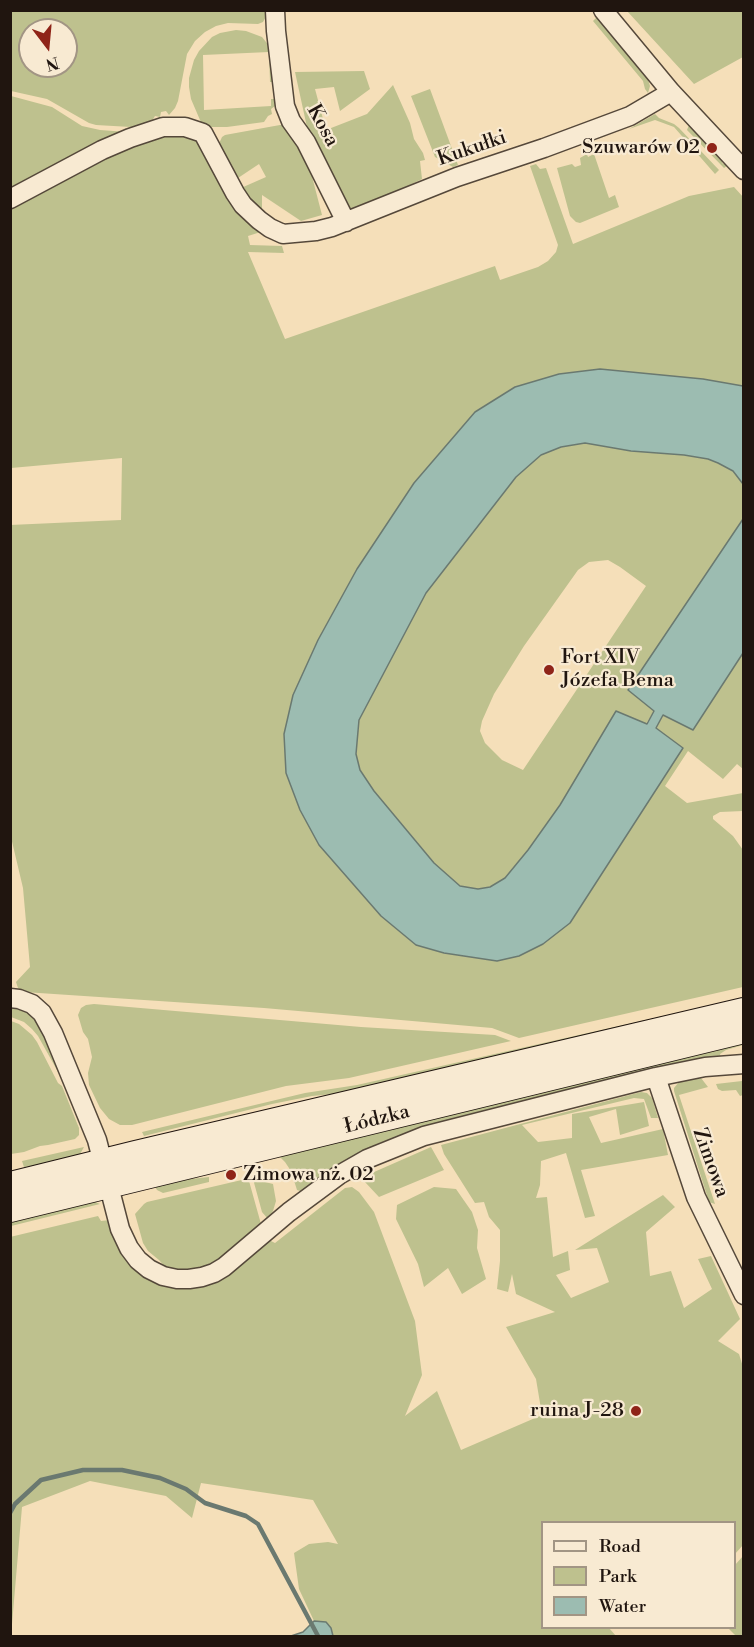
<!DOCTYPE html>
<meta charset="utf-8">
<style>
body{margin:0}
#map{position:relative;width:754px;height:1647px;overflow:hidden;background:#f5dfb9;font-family:"Libre Bodoni",serif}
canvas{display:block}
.frame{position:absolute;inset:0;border:12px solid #20150f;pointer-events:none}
.legend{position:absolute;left:541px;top:1521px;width:195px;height:108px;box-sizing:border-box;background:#f8ead2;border:2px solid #a29584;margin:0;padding:8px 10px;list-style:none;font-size:18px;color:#20150f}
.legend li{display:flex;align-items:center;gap:12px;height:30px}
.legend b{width:30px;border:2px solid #a29584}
.north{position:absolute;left:18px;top:18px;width:60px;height:60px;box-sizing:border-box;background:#f8ead2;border:2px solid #a29584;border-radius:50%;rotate:164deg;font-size:16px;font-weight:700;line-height:24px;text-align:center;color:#20150f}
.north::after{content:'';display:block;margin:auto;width:21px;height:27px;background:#8f2418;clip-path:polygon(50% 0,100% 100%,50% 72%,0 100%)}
</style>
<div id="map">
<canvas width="754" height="1647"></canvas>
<div class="frame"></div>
<ul class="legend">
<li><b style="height:8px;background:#f8ead2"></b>Road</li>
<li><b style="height:16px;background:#bec18e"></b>Park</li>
<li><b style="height:16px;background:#9cbcb1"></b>Water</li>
</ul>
<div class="north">N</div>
</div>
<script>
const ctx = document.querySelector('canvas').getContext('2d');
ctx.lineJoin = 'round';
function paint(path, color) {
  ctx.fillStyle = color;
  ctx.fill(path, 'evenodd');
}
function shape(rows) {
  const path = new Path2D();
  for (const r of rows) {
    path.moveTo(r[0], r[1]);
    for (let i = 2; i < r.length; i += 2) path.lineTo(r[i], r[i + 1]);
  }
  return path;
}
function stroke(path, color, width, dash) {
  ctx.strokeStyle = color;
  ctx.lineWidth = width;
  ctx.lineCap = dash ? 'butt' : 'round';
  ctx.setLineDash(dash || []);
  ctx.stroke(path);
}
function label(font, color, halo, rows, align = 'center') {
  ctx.font = font + ' "Libre Bodoni",serif';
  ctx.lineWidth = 4.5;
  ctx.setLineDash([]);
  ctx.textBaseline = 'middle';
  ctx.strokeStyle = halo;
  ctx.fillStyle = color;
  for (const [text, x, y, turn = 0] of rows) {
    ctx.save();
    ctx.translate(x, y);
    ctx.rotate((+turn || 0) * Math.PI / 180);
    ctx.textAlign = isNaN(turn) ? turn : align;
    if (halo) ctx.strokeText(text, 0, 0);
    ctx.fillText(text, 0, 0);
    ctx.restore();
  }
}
paint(shape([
 [10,11,269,11,263,22,258,24,228,23,216,26,205,32,195,41,187,54,178,101,175,108,169,115,166,111,161,112,160,117,155,116,149,126,131,127,96,125,89,123,47,99,11,91],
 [30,30,66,30,66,66,30,66],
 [627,11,743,11,743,57,694,84],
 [597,17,647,76,650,86,648,93,645,89,643,81,593,21],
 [236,30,246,31,262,37,270,47,273,82,270,82,269,52,203,55,204,110,271,106,271,99,274,99,275,106,271,109,272,114,268,116,264,122,227,127,203,127,191,99,189,87,189,78,194,60,199,51,212,37,220,33],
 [364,71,370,89,340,111,334,87,315,89,326,130,367,114,393,85,410,123,414,139,423,153,425,160,420,161,422,179,348,216,310,141,295,72],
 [430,89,458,165,453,167,435,157,411,96],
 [11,96,52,107,82,126,100,130,127,132,11,195],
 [655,114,659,118,674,124,679,128,719,170,715,174,674,127,655,120,629,129],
 [280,125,287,125,308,161,322,215,301,221,262,195,262,211,241,188,266,177,259,164,238,178,232,178,218,146,222,137,225,135],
 [689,125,725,160,722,162,723,164,727,164,727,166,724,168,687,130],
 [163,132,196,135,267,230,248,236,250,245,282,246,284,253,248,252,285,339,495,266,500,280,538,267,548,261,556,252,558,245,530,166,536,164,540,169,546,168,573,244,689,196,734,187,744,198,743,386,703,379,600,369,559,374,515,387,475,412,414,483,357,569,318,640,293,695,284,734,286,773,319,845,381,916,416,945,444,953,497,961,570,923,683,748,656,728,663,714,693,730,743,653,743,769,737,764,723,779,688,751,665,786,687,803,743,793,743,811,720,812,713,816,713,819,733,836,743,850,743,987,519,1038,492,1028,264,1008,24,992,18,988,16,982,30,967,23,888,10,833,10,525,121,520,122,458,11,468,10,204,125,144],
 [587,154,588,157,594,154,609,198,615,195,619,207,580,223,576,222,570,216,557,168,572,164,575,167,581,165,580,158],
 [585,443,631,451,684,455,708,459,718,463,733,471,743,484,743,519,629,690,654,711,646,724,616,712,560,805,528,850,505,878,490,887,478,889,468,888,460,886,434,863,374,791,360,770,356,755,359,720,426,593,516,477,541,455,561,447],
 [608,560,620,567,646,586,523,770,502,760,485,743,480,731,482,721,494,694,524,646,578,570,589,562],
 [743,998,743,1003,344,1093,312,1096,272,1104,144,1136,142,1132,305,1093,357,1085],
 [94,1004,361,1027,495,1035,511,1041,349,1078,286,1086,132,1125,120,1125,109,1119,100,1108,89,1085,88,1073,92,1057,88,1039,83,1032,78,1015,81,1008,86,1005],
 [10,1005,31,1012,41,1025,72,1097,38,1036,32,1029,24,1022,11,1017],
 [11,1021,19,1024,32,1035,37,1042,58,1083,62,1086,79,1128,79,1135,75,1139,48,1145,40,1146,24,1152,11,1154],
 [743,1038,743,1045,726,1050,720,1054,721,1060,682,1064,446,1121,379,1143,332,1168,303,1192,297,1190,291,1171,285,1162,280,1157,282,1151],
 [701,1078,708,1087,679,1095,715,1204,709,1202,674,1091,674,1088,679,1082],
 [742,1081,743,1095,740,1096,736,1090,722,1091,718,1089,716,1084],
 [641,1092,647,1093,652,1098,658,1118,651,1118,644,1099,634,1098,522,1125,538,1142,572,1138,572,1114,644,1102,649,1126,620,1135,616,1109,589,1117,601,1143,663,1129,668,1155,581,1170,595,1216,585,1218,566,1153,541,1161,540,1185,536,1198,547,1197,553,1257,568,1251,570,1270,556,1275,571,1298,609,1282,597,1248,575,1250,663,1195,675,1207,646,1232,650,1276,671,1271,684,1308,712,1289,698,1259,711,1256,740,1319,718,1341,739,1354,743,1367,743,1545,735,1554,734,1522,542,1522,542,1628,609,1628,616,1636,333,1636,331,1628,326,1622,314,1621,299,1589,294,1553,309,1544,328,1542,338,1544,313,1500,201,1483,192,1518,166,1496,90,1481,22,1507,11,1636,10,1237,98,1216,101,1221,110,1220,139,1272,157,1283,187,1289,218,1280,269,1240,275,1243,345,1188,352,1187,359,1192,374,1212,415,1321,422,1375,405,1416,437,1391,461,1450,542,1415,536,1379,506,1327,555,1312,516,1294,512,1274,508,1292,497,1289,500,1261,500,1230,489,1217,484,1202,475,1203,444,1154,441,1145],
 [84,1147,79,1156,70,1162,24,1167,22,1161],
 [431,1147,444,1170,379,1197,364,1181,365,1176],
 [209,1177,209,1182,163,1193,157,1190,153,1183],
 [246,1179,249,1181,261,1224,219,1260,192,1271,178,1271,167,1269,159,1260,148,1251,143,1243,135,1214,144,1204,147,1202],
 [253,1179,273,1184,276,1201,273,1211,268,1219,262,1212],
 [434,1187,456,1189,472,1212,478,1230,477,1248,486,1279,462,1294,448,1268,424,1287,418,1264,396,1219,397,1205],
 [93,1201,100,1204,11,1226,10,1219],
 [743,1556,743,1636,736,1636,728,1628,734,1628,735,1565]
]), '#bec18e');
const water = shape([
 [600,369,703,379,743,386,743,484,733,471,718,463,708,459,684,455,631,451,585,443,561,447,541,455,516,477,426,593,359,720,356,754,360,770,374,791,434,863,460,886,478,889,490,887,505,878,528,850,560,805,616,711,647,724,654,711,628,690,743,519,743,653,693,730,663,715,656,728,683,748,570,923,543,944,519,956,497,961,444,953,416,945,381,916,319,845,300,810,286,773,284,734,293,695,318,640,357,569,414,483,475,412,515,387,559,374,600,369],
 [314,1621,326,1622,331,1628,333,1636,291,1636,303,1632,314,1621]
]);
paint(water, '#9cbcb1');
stroke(water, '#6a7970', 1.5);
stroke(shape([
 [10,1513,15,1504,41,1480,83,1470,122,1470,160,1478,186,1489,205,1503,246,1516,258,1524,318,1636]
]), '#6a7970', 4.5);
const street = shape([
 [275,10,276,31,285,106,291,121,306,142,346,222],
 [603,10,671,92,744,170],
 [10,199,102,150,130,138,163,127,185,127,203,133,235,193,243,205,259,220,270,228,283,234,316,231,332,227,457,177,544,148,630,116,671,92],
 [10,998,19,999,32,1004,42,1013,53,1033,97,1140,120,1229,129,1248,138,1260,149,1269,163,1276,177,1279,189,1279,202,1277,214,1273,224,1267,289,1212,339,1175,367,1159,424,1136,656,1077,705,1067,744,1064],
 [656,1077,696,1197,744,1295]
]);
const secondary = shape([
 [10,1185,135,1154,744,1011],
 [10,1209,744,1030]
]);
stroke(street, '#55483a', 21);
stroke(secondary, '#20150f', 28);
stroke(street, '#f8ead2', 18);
stroke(secondary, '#f8ead2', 26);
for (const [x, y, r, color] of [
 [712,148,6,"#8f2418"],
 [549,670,6,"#8f2418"],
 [231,1175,6,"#8f2418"],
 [636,1411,6,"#8f2418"]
]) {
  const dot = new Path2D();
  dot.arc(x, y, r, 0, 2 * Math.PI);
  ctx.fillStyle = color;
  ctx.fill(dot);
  stroke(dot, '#f8ead2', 2);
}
label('20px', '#20150f', '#f8ead2', [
 ["Kosa",322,126,61],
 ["Kukułki",472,149,-19],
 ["Łódzka",377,1120,-14],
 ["Zimowa",710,1163,70]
]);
label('20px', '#20150f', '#f8ead2', [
 ["Szuwarów 02",700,148],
 ["Fort XIV",561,658,"left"],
 ["Józefa Bema",561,681,"left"],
 ["Zimowa nż. 02",243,1175,"left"],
 ["ruina J-28",624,1411]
], 'right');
</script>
